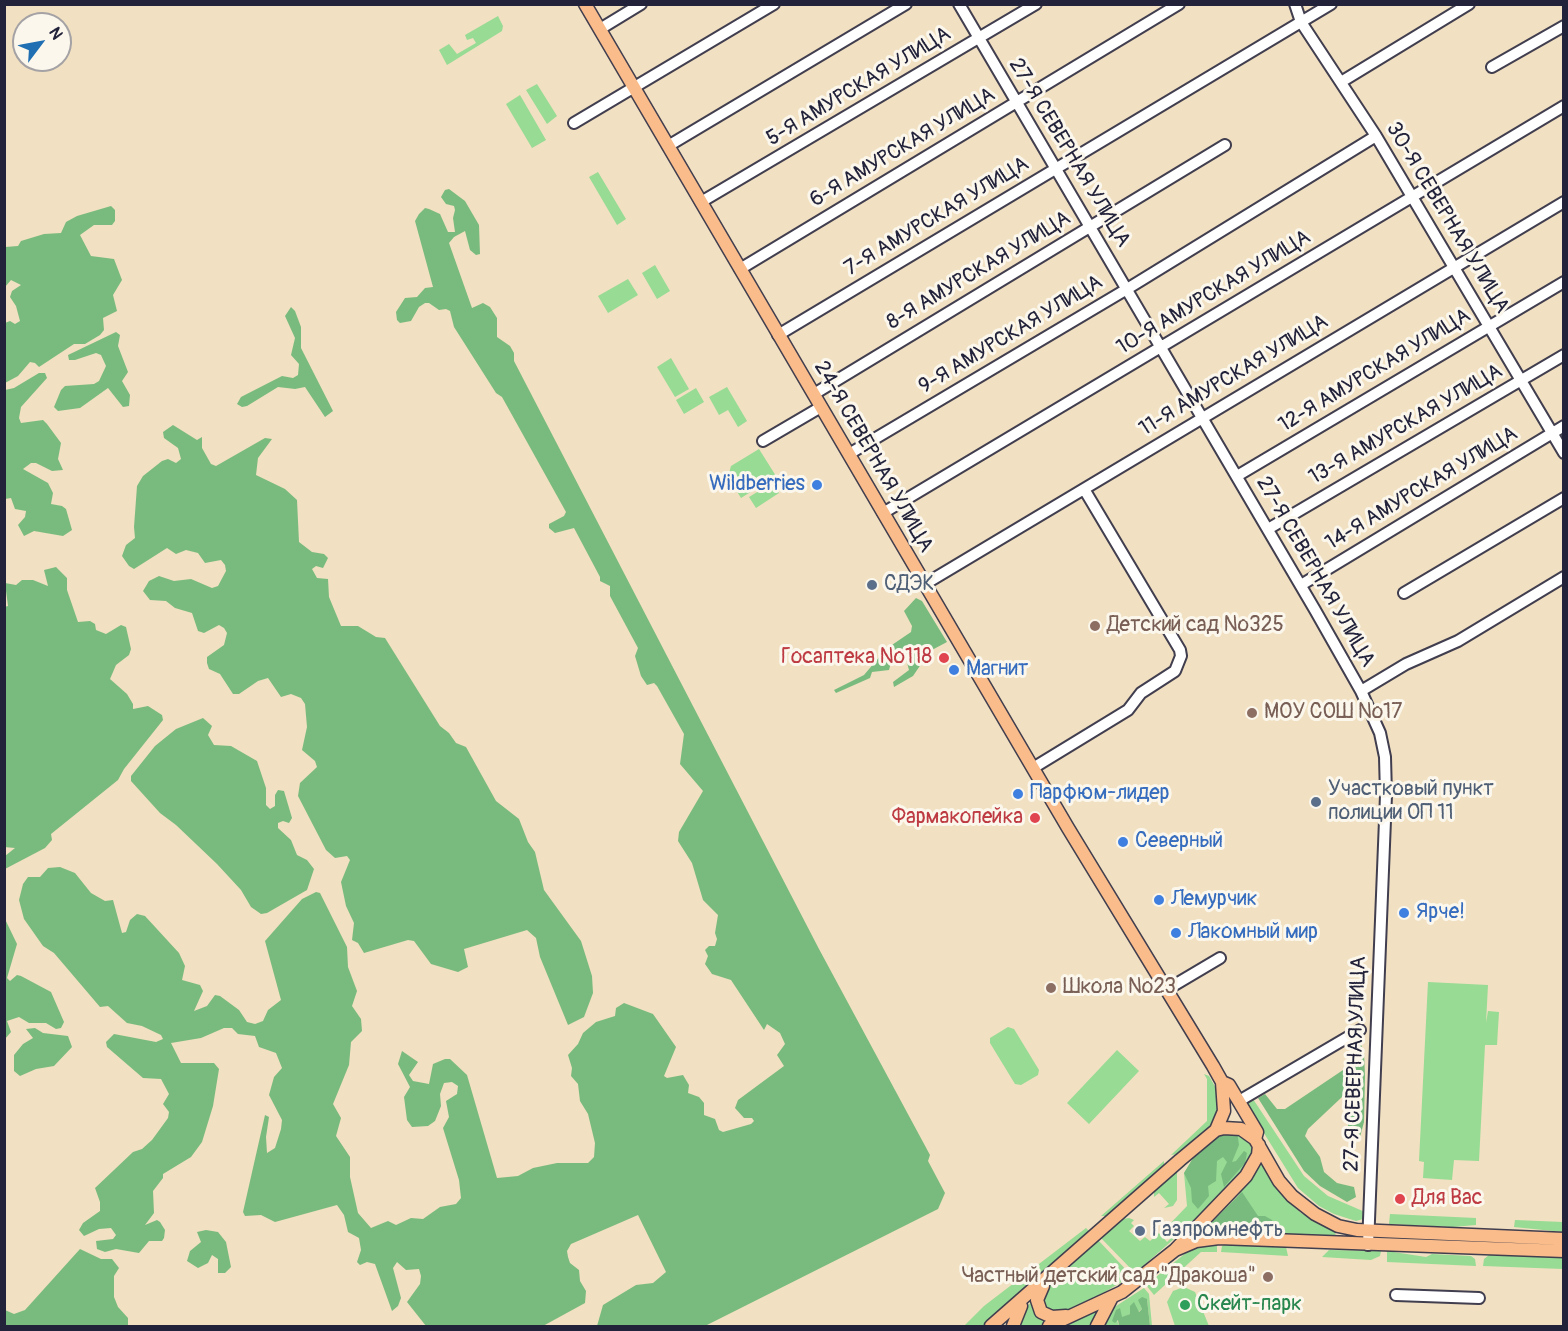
<!DOCTYPE html>
<meta charset="utf-8">
<style>
body{margin:0}
#map{position:relative;width:1568px;height:1331px;overflow:hidden;background:#f1e0c1;font-family:Pangolin,sans-serif}
canvas{display:block}
.frame{position:absolute;inset:0;border:6px solid #22223b;pointer-events:none}
.north{position:absolute;left:12px;top:12px;width:60px;height:60px;box-sizing:border-box;background:#fbf7ec;border:2px solid #a4a2a5;border-radius:50%;rotate:58deg;font-size:16px;font-weight:700;line-height:24px;text-align:center;color:#22223b}
.north::after{content:'';display:block;margin:auto;width:21px;height:27px;background:#1f6fb2;clip-path:polygon(50% 0,100% 100%,50% 72%,0 100%)}
</style>
<div id="map">
<canvas width="1568" height="1331"></canvas>
<div class="frame"></div>
<div class="north">N</div>
</div>
<script>
const ctx = document.querySelector('canvas').getContext('2d');
ctx.lineJoin = 'round';
function paint(path, color) {
  ctx.fillStyle = color;
  ctx.fill(path, 'evenodd');
}
function shape(rows) {
  const path = new Path2D();
  for (const r of rows) {
    path.moveTo(r[0], r[1]);
    for (let i = 2; i < r.length; i += 2) path.lineTo(r[i], r[i + 1]);
  }
  return path;
}
function stroke(path, color, width, dash) {
  ctx.strokeStyle = color;
  ctx.lineWidth = width;
  ctx.lineCap = dash ? 'butt' : 'round';
  ctx.setLineDash(dash || []);
  ctx.stroke(path);
}
function label(font, color, halo, rows, align = 'center') {
  ctx.font = font + ' Pangolin,sans-serif';
  ctx.lineWidth = 6;
  ctx.setLineDash([]);
  ctx.textBaseline = 'middle';
  ctx.strokeStyle = halo;
  ctx.fillStyle = color;
  for (const [text, x, y, turn = 0] of rows) {
    ctx.save();
    ctx.translate(x, y);
    ctx.rotate((+turn || 0) * Math.PI / 180);
    ctx.textAlign = isNaN(turn) ? turn : align;
    if (halo) ctx.strokeText(text, 0, 0);
    ctx.fillText(text, 0, 0);
    ctx.restore();
  }
}
paint(shape([
 [498,16,503,26,502,31,447,65,439,50,449,44,457,54,476,43,473,38,467,40,465,35],
 [537,84,557,116,547,124,526,90],
 [520,95,546,140,532,148,506,104],
 [598,172,626,219,617,225,589,177],
 [655,265,670,291,657,299,642,273],
 [628,279,638,295,608,313,598,296],
 [671,358,689,389,675,397,657,367],
 [727,387,747,421,738,427,728,410,719,415,709,397],
 [696,388,704,402,684,414,676,400],
 [759,449,776,476,741,498,728,477,731,466],
 [772,483,779,493,756,508,749,497],
 [1428,982,1488,985,1486,1023,1488,1011,1499,1012,1497,1045,1485,1045,1479,1161,1454,1160,1452,1180,1423,1178,1424,1162,1419,1161],
 [1008,1027,1014,1029,1039,1070,1038,1075,1021,1085,1015,1084,990,1043,990,1038],
 [1117,1050,1139,1071,1089,1124,1067,1103],
 [1204,1074,1209,1076,1217,1090,1221,1107,1212,1125,1177,1154,1171,1155,1207,1121,1207,1079],
 [1251,1096,1304,1176,1328,1196,1365,1212,1363,1219,1356,1221,1334,1214,1319,1206,1298,1188,1249,1109,1246,1102],
 [1237,1132,1248,1140,1252,1149,1251,1156,1245,1168,1214,1204,1135,1273,1101,1238,1123,1219,1129,1218,1134,1220,1131,1223,1134,1226,1129,1231,1140,1241,1145,1237,1150,1241,1159,1233,1167,1242,1176,1233,1166,1228,1187,1206,1184,1173,1195,1155],
 [1164,1161,1164,1166,1107,1216,1101,1216],
 [1261,1163,1290,1203,1301,1213,1334,1231,1337,1238,1199,1235,1237,1197],
 [1177,1170,1177,1200,1173,1206,1164,1208,1169,1204,1159,1193,1154,1197,1154,1190],
 [1390,1214,1476,1218,1476,1225,1453,1227,1389,1224],
 [1515,1220,1563,1222,1563,1232,1514,1227],
 [1086,1228,1090,1232,985,1326,964,1326,984,1306],
 [1098,1240,1132,1276,1103,1293,1060,1313,1042,1310,1044,1291],
 [1217,1242,1217,1252,1201,1252,1154,1295,1146,1285,1192,1248],
 [1227,1243,1286,1247,1288,1256,1221,1252,1222,1246],
 [1329,1250,1381,1251,1380,1256,1371,1260,1322,1257],
 [1387,1251,1426,1257,1432,1254,1471,1256,1475,1259,1476,1266,1387,1262],
 [1489,1255,1563,1257,1563,1269,1483,1266,1484,1259],
 [1184,1287,1195,1292,1209,1326,1175,1326,1167,1302,1173,1291],
 [1144,1288,1149,1294,1152,1326,1150,1326,1147,1299,1140,1304,1142,1309,1138,1312,1130,1306,1130,1314,1117,1320,1119,1326,1101,1326,1113,1308],
 [1033,1300,1051,1321,1038,1326,1016,1326,1021,1313],
 [1100,1309,1092,1326,1058,1326,1098,1310]
]), '#97db94');
paint(shape([
 [449,189,465,201,479,225,480,254,476,255,470,250,465,231,454,237,449,243,472,308,483,303,490,307,497,318,497,337,510,346,514,353,514,361,819,949,930,1155,928,1161,945,1193,938,1209,705,1326,597,1326,603,1305,636,1285,653,1283,666,1272,638,1215,571,1244,567,1251,568,1257,570,1263,579,1270,580,1281,586,1291,585,1303,543,1326,426,1326,407,1302,420,1284,421,1276,419,1269,406,1270,397,1262,393,1268,401,1298,398,1306,392,1311,375,1264,367,1262,360,1265,357,1262,361,1250,359,1238,348,1232,344,1215,337,1205,275,1222,261,1215,245,1216,243,1212,265,1115,269,1117,266,1137,267,1153,275,1148,281,1129,282,1120,269,1095,274,1077,282,1068,276,1053,259,1047,255,1036,238,1034,232,1028,224,1028,201,1038,171,1043,181,1063,214,1063,219,1069,213,1106,202,1142,191,1157,163,1174,163,1178,153,1191,154,1213,145,1225,157,1220,160,1222,165,1230,164,1238,162,1241,149,1241,139,1253,116,1249,105,1252,97,1249,96,1241,113,1239,116,1235,111,1228,99,1229,84,1236,79,1230,83,1223,100,1211,100,1202,95,1188,133,1152,142,1149,152,1140,168,1118,169,1112,163,1104,169,1094,161,1079,143,1078,107,1047,106,1042,114,1034,156,1042,163,1039,161,1035,142,1026,127,1023,108,1006,100,1007,54,953,43,946,24,919,19,900,23,884,28,877,40,877,48,868,60,867,75,873,91,893,105,901,113,900,122,933,126,932,130,920,137,914,145,916,179,953,185,966,182,980,200,985,203,991,194,1011,207,1006,215,995,220,996,239,1010,247,1022,255,1024,263,1021,268,1010,281,1000,265,941,302,899,316,892,320,893,347,947,348,967,357,991,352,1006,361,1019,362,1031,351,1042,349,1065,333,1104,341,1118,336,1136,350,1157,350,1177,358,1213,371,1228,388,1221,396,1225,411,1218,423,1219,440,1207,456,1204,461,1198,459,1180,443,1128,449,1117,446,1101,457,1094,458,1086,452,1082,444,1083,440,1094,441,1106,435,1121,428,1126,412,1127,407,1120,404,1097,410,1087,398,1064,402,1051,418,1062,409,1075,413,1081,429,1084,433,1064,445,1059,450,1059,467,1075,497,1178,518,1176,533,1168,557,1163,588,1163,594,1157,595,1143,588,1114,580,1101,578,1084,571,1076,572,1068,568,1055,578,1044,583,1033,596,1022,615,1016,616,1008,624,1003,653,1014,676,1047,664,1076,667,1078,683,1075,689,1085,688,1093,699,1097,704,1103,704,1115,715,1119,719,1130,723,1132,751,1124,754,1121,752,1118,744,1118,735,1108,738,1100,784,1066,777,1055,785,1044,780,1033,767,1024,764,1030,731,980,712,974,705,964,708,956,705,950,709,946,715,946,717,939,715,933,718,915,703,900,692,863,678,841,679,832,703,791,680,764,684,734,657,686,654,683,647,685,641,676,635,656,638,648,610,596,610,586,600,581,600,577,574,528,555,533,549,528,549,524,564,516,566,512,502,397,496,393,454,327,450,311,446,309,439,310,429,303,425,303,419,307,411,321,400,323,397,320,396,312,405,298,417,297,425,288,433,287,415,221,419,214,425,208,429,209,440,214,448,232,455,232,453,218,455,210,454,206,446,204,441,197,445,190],
 [111,206,115,210,115,221,112,225,94,225,80,235,91,256,114,259,122,280,113,295,117,311,103,318,104,330,100,335,85,344,74,344,39,367,35,363,30,362,18,376,5,383,5,323,10,321,15,324,20,321,16,306,10,297,12,291,21,285,11,280,5,287,5,247,18,246,21,241,44,234,61,233,66,222,77,216],
 [291,307,295,311,301,327,301,348,333,411,325,417,305,387,295,389,278,387,247,406,242,407,237,404,241,397,282,376,293,378,298,375,299,364,291,355,295,338,285,316],
 [116,332,120,335,118,346,128,372,122,381,130,395,129,406,123,407,108,388,80,408,58,411,54,407,61,390,65,386,94,384,99,381,106,366,101,355,96,353,75,360,69,360,68,355],
 [39,373,45,373,47,378,21,407,19,418,21,423,43,420,47,424,61,443,58,459,63,470,52,471,36,463,31,463,23,469,48,483,53,493,51,504,62,506,66,509,72,530,63,536,34,531,24,536,18,525,25,517,26,511,15,509,11,498,5,499,5,390,14,388],
 [173,425,197,440,202,437,202,448,211,464,216,466,265,438,272,439,258,458,256,475,285,489,297,500,299,542,312,552,324,554,328,558,323,568,316,566,312,569,317,578,328,579,329,597,341,626,358,626,376,637,385,638,440,726,449,733,456,743,466,747,496,801,519,819,528,842,535,852,544,890,581,941,592,976,593,993,584,1017,568,1025,540,957,536,938,527,930,464,949,468,967,458,972,431,964,414,941,408,940,364,953,358,943,352,940,354,923,346,906,341,882,350,860,347,856,335,858,326,850,298,796,300,783,317,767,315,761,302,750,307,727,305,704,301,698,291,694,281,697,268,678,258,681,239,694,233,694,220,674,209,669,207,663,207,657,224,645,227,633,224,628,219,625,204,633,198,631,192,613,175,608,166,601,150,600,143,591,149,581,159,576,174,581,191,579,212,588,218,586,226,571,225,565,221,560,205,563,198,553,186,550,176,554,167,548,134,569,129,566,122,556,126,545,135,538,134,527,137,486,143,476,162,461,168,459,176,463,181,459,178,448,164,438,163,432],
 [56,567,67,578,67,590,78,622,90,621,95,624,96,630,106,634,121,625,126,627,131,649,129,655,116,665,110,679,127,694,133,704,133,709,148,706,162,715,163,720,124,769,118,780,51,834,52,840,45,848,5,869,5,856,15,848,4,847,4,607,8,606,5,583,16,585,22,580,33,580,48,586,44,570],
 [916,598,922,601,947,642,930,651,913,676,894,687,893,682,909,670,906,659,892,659,889,670,872,672,870,678,836,693,834,690,864,675,886,649,911,632,912,626,904,611],
 [203,718,212,726,208,735,214,745,231,746,257,761,266,788,266,805,270,809,275,806,275,795,278,790,284,791,292,818,289,823,283,821,278,823,278,828,291,840,297,855,307,860,314,869,307,890,267,913,261,914,251,907,241,890,217,864,176,825,160,813,131,781,131,776,155,746,176,729],
 [4,917,17,944,7,978,10,981,17,975,21,976,51,992,64,1022,61,1028,56,1029,46,1023,29,1023,19,1017,7,1021,11,1032,5,1039],
 [35,1028,43,1033,68,1036,72,1047,54,1066,36,1069,20,1076,14,1071,14,1055,23,1044,33,1038,26,1029],
 [1358,1037,1364,1052,1365,1076,1364,1122,1360,1137,1354,1141,1348,1136,1348,1105,1346,1098,1342,1097,1308,1129,1305,1136,1320,1157,1324,1172,1337,1183,1354,1187,1356,1197,1347,1202,1320,1186,1304,1171,1258,1098,1265,1094,1277,1109,1285,1109,1349,1066,1352,1056,1349,1041],
 [1237,1132,1239,1145,1232,1162,1236,1161,1244,1151,1247,1153,1245,1163,1224,1187,1221,1174,1227,1162,1223,1157,1217,1161,1216,1181,1208,1186,1209,1196,1198,1209,1192,1202,1191,1188,1184,1173,1195,1155,1221,1133],
 [1242,1192,1258,1216,1265,1216,1272,1220,1275,1228,1273,1234,1217,1233,1213,1229,1213,1221],
 [206,1230,218,1232,226,1242,231,1267,225,1273,218,1273,218,1259,212,1255,208,1263,198,1268,187,1261,190,1251,201,1242,197,1232],
 [80,1249,101,1259,112,1259,119,1268,114,1276,114,1297,118,1307,128,1318,128,1326,5,1326,5,1310,14,1314,25,1310],
 [1142,1297,1147,1299,1150,1326,1119,1326,1118,1320,1115,1323,1112,1321,1116,1310,1120,1308,1122,1317,1130,1314,1130,1306,1134,1302,1139,1312,1142,1309,1138,1300]
]), '#79bb7e');
const minor = shape([
 [959,4,1315,610,1361,691,1380,733,1385,757,1386,795,1368,1245],
 [1295,4,1301,22,1376,136,1564,453],
 [600,29,641,4],
 [1492,67,1564,26],
 [1341,82,1469,4],
 [574,123,774,4],
 [668,146,906,4],
 [701,202,1036,4],
 [740,269,1179,4],
 [778,335,1331,4],
 [814,394,1225,145],
 [763,441,821,407],
 [849,454,1127,289,1376,136],
 [1237,476,1564,282],
 [883,513,1564,106],
 [1268,529,1564,355],
 [925,584,1564,202],
 [1301,585,1564,426],
 [1404,593,1564,498],
 [1361,691,1406,664,1458,641,1564,577],
 [1033,768,1128,710,1141,693,1175,671,1181,656,1180,650,1084,489],
 [1166,990,1220,958],
 [1239,1101,1360,1030],
 [1396,1295,1479,1298]
]);
const major = shape([
 [585,4,1068,828,1213,1066,1222,1082,1229,1085,1257,1132,1255,1139],
 [1216,1130,1224,1111,1222,1082],
 [1175,1250,1196,1241,1219,1238,1564,1251],
 [1043,1286,1037,1300,1041,1312,1052,1317,1066,1316],
 [991,1326,1180,1160,1216,1130,1224,1128,1241,1129,1255,1139,1279,1181,1292,1196,1315,1214,1338,1226,1357,1230,1564,1239],
 [1013,1326,1021,1306],
 [1049,1326,1122,1292,1175,1250,1246,1176,1258,1155,1259,1145],
 [1097,1326,1111,1299]
]);
stroke(minor, '#413e4f', 14);
stroke(major, '#413e4f', 15);
stroke(minor, '#fff', 10);
stroke(major, '#f9bc8a', 12);
for (const [x, y, r, color] of [
 [817,485,6,"#3f7fe0"],
 [872,585,6,"#5c6f8a"],
 [1095,626,6,"#8d6e63"],
 [944,658,6,"#e0444e"],
 [954,670,6,"#3f7fe0"],
 [1252,713,6,"#8d6e63"],
 [1018,794,6,"#3f7fe0"],
 [1316,802,6,"#5c6f8a"],
 [1035,818,6,"#e0444e"],
 [1123,842,6,"#3f7fe0"],
 [1159,900,6,"#3f7fe0"],
 [1404,913,6,"#3f7fe0"],
 [1176,933,6,"#3f7fe0"],
 [1051,988,6,"#8d6e63"],
 [1400,1199,6,"#e0444e"],
 [1140,1231,6,"#5c6f8a"],
 [1268,1277,6,"#8d6e63"],
 [1185,1305,6,"#2e9e5b"]
]) {
  const dot = new Path2D();
  dot.arc(x, y, r, 0, 2 * Math.PI);
  ctx.fillStyle = color;
  ctx.fill(dot);
  stroke(dot, '#fbf7ec', 2);
}
label('21px', '#22223b', '#fbf7ec', [
 ["5-Я АМУРСКАЯ УЛИЦА",859,87,-31],
 ["6-Я АМУРСКАЯ УЛИЦА",903,148,-31],
 ["27-Я СЕВЕРНАЯ УЛИЦА",1069,153,59],
 ["7-Я АМУРСКАЯ УЛИЦА",937,217,-31],
 ["30-Я СЕВЕРНАЯ УЛИЦА",1447,218,59],
 ["8-Я АМУРСКАЯ УЛИЦА",979,271,-31],
 ["10-Я АМУРСКАЯ УЛИЦА",1214,293,-31],
 ["9-Я АМУРСКАЯ УЛИЦА",1011,335,-31],
 ["12-Я АМУРСКАЯ УЛИЦА",1375,371,-31],
 ["11-Я АМУРСКАЯ УЛИЦА",1234,376,-31],
 ["13-Я АМУРСКАЯ УЛИЦА",1406,425,-30],
 ["24-Я СЕВЕРНАЯ УЛИЦА",873,457,60],
 ["14-Я АМУРСКАЯ УЛИЦА",1422,489,-31],
 ["27-Я СЕВЕРНАЯ УЛИЦА",1315,572,60],
 ["27-Я СЕВЕРНАЯ УЛИЦА",1356,1064,-88]
]);
label('21px', '#366cbe', '#fbf7ec', [
 ["Wildberries",805,485,"right"],
 ["Магнит",966,670],
 ["Парфюм-лидер",1030,794],
 ["Северный",1135,842],
 ["Лемурчик",1171,900],
 ["Ярче!",1416,913],
 ["Лакомный мир",1188,933]
], 'left');
label('21px', '#4e5e75', '#fbf7ec', [
 ["СДЭК",884,585],
 ["Участковый пункт",1328,790],
 ["полиции ОП 11",1328,814],
 ["Газпромнефть",1152,1231]
], 'left');
label('21px', '#785e54', '#fbf7ec', [
 ["Детский сад №325",1107,626],
 ["МОУ СОШ №17",1264,713],
 ["Школа №23",1063,988],
 ["Частный детский сад \"Дракоша\"",1256,1277,"right"]
], 'left');
label('21px', '#be3a42', '#fbf7ec', [
 ["Госаптека №118",932,658],
 ["Фармакопейка",1023,818],
 ["Для Вас",1412,1199,"left"]
], 'right');
label('21px', '#27864d', '#fbf7ec', [
 ["Скейт-парк",1197,1305]
], 'left');
</script>
